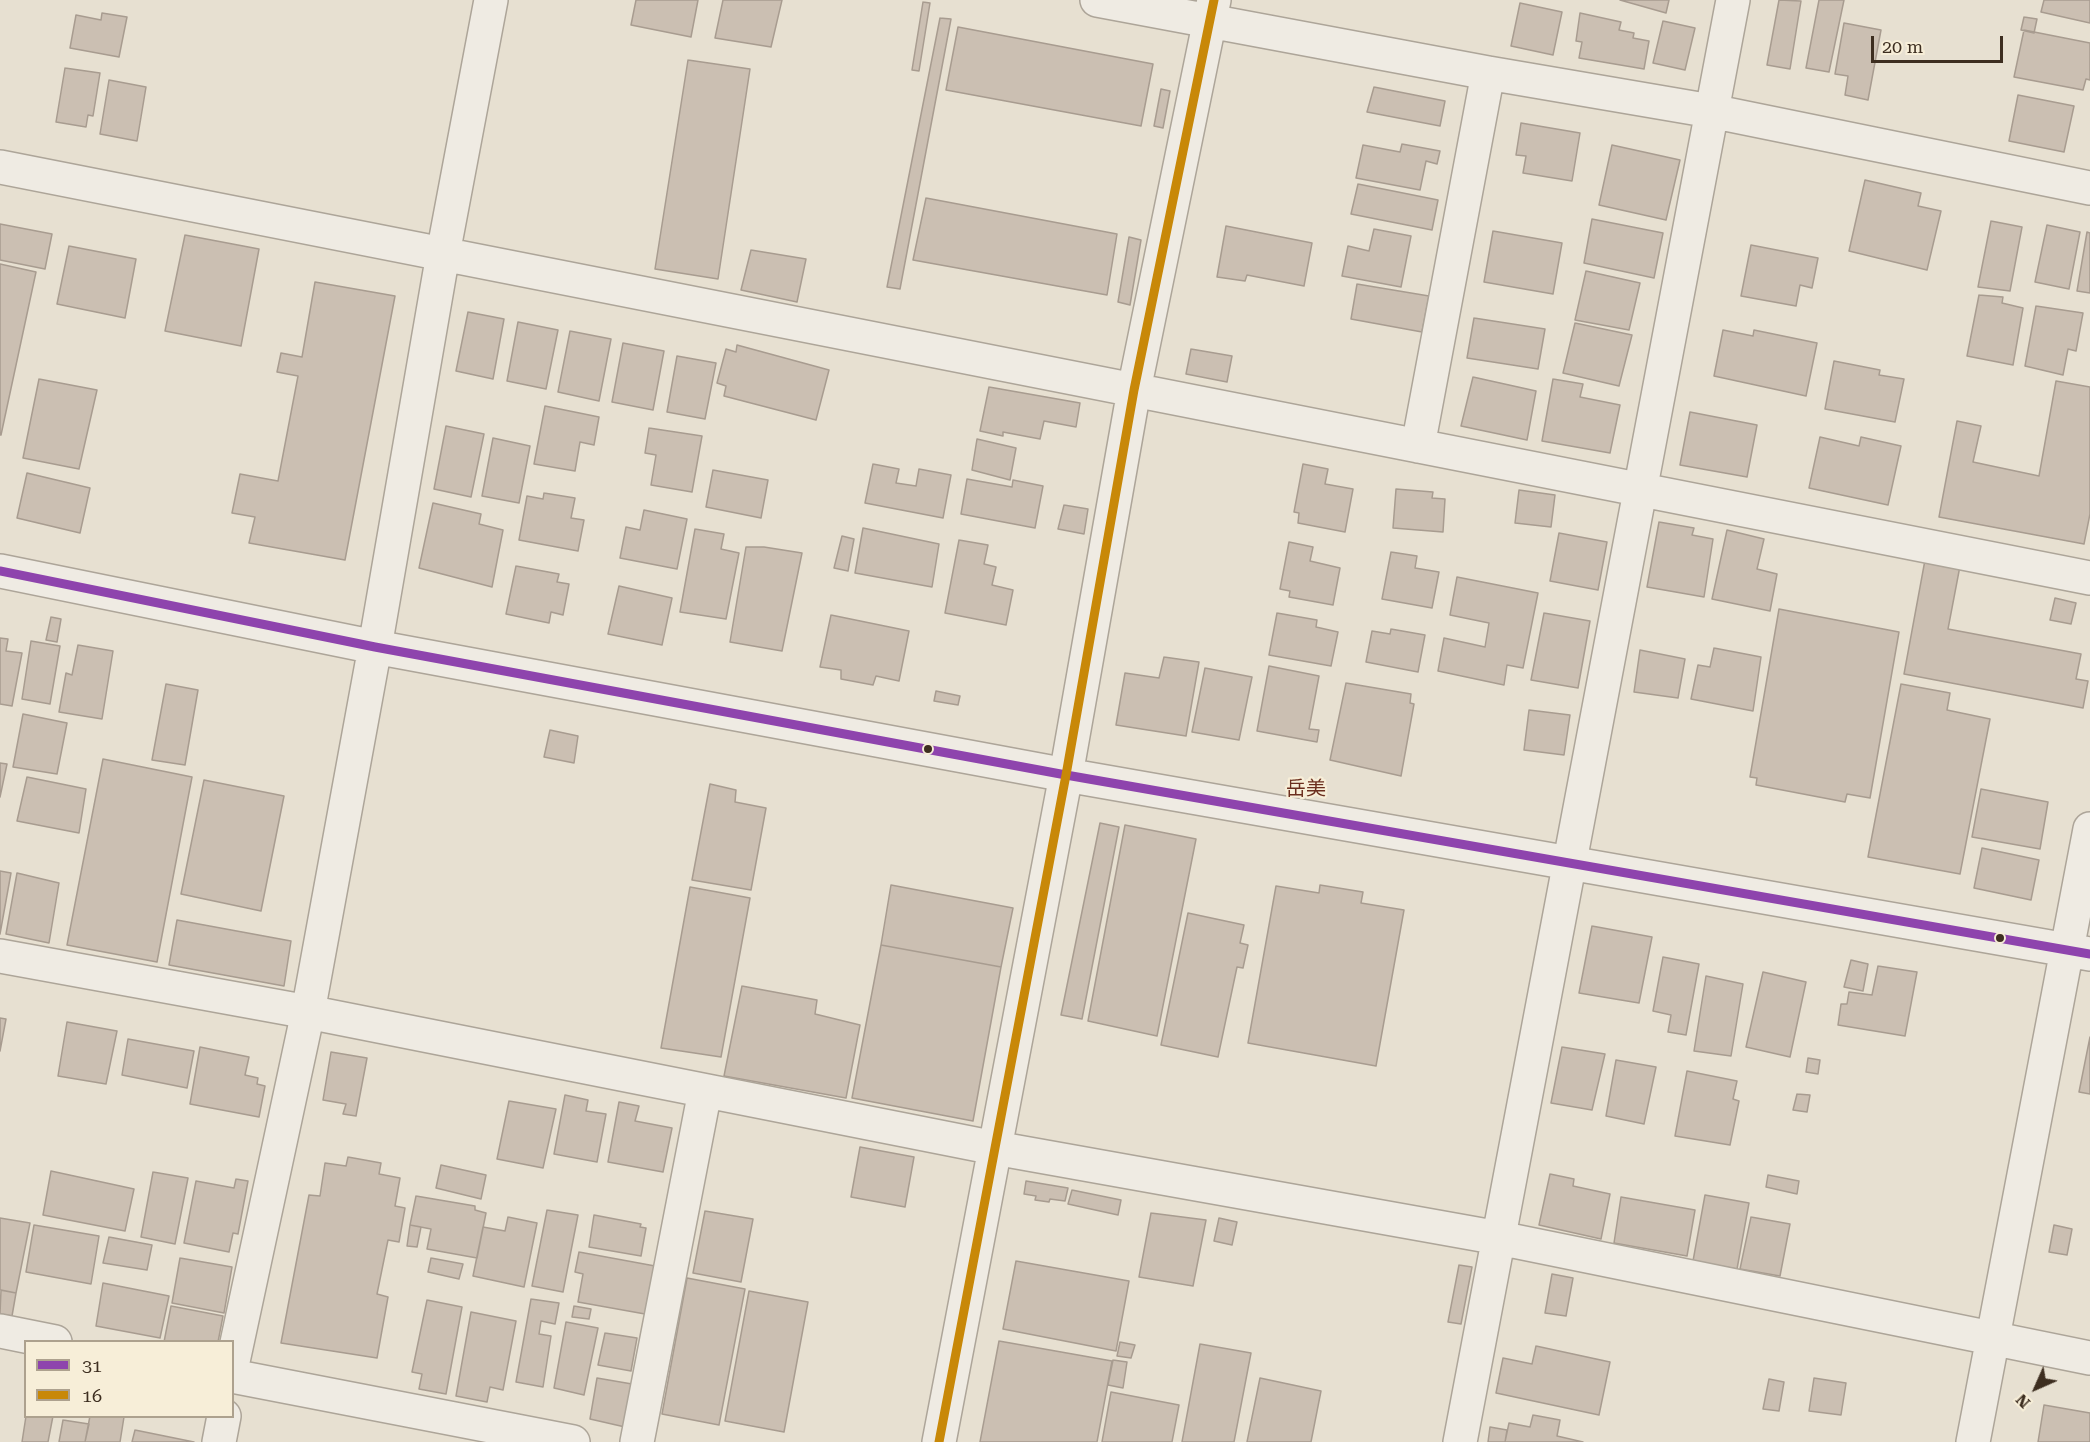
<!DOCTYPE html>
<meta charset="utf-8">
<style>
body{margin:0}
#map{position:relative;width:2090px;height:1442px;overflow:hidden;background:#e7e0d1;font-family:"Roboto Serif",serif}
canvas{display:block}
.legend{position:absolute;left:24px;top:1340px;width:210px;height:78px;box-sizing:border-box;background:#f7eed8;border:2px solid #ada18e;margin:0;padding:8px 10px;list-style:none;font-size:18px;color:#3d2e20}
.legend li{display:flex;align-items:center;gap:12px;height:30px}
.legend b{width:30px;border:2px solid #ada18e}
.north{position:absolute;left:2006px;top:1358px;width:60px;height:60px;-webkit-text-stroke:4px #f7eed8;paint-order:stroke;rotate:225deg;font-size:16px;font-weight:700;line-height:24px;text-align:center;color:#3d2e20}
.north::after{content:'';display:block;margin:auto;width:21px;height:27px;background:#3d2e20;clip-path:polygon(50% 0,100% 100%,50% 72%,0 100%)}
.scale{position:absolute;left:1871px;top:36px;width:132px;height:27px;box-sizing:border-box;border:3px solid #3d2e20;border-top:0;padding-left:8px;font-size:18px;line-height:21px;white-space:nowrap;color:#3d2e20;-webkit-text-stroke:4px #f7eed8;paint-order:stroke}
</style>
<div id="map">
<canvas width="2090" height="1442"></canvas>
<ul class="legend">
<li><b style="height:8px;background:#8e44ad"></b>31</li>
<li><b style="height:8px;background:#c88808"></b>16</li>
</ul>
<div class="north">N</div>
<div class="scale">20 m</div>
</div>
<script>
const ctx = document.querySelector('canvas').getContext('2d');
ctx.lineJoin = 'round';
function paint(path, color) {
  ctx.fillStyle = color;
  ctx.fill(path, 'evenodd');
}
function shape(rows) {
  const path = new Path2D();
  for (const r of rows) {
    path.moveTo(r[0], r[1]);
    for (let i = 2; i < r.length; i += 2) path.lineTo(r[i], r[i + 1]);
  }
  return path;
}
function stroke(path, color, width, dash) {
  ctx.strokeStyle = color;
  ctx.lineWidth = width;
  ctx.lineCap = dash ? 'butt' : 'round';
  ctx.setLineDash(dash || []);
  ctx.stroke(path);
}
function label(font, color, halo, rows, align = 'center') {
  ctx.font = font + ' "Roboto Serif","Noto Sans JP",serif';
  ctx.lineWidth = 4.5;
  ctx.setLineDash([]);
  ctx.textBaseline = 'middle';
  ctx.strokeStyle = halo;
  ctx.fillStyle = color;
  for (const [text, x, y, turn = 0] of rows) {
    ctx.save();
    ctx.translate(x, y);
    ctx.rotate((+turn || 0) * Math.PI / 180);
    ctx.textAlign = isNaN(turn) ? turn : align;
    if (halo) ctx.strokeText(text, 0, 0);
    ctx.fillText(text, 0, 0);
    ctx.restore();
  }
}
const building = shape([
 [636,0,698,0,691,37,631,25,636,0],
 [723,0,782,0,771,47,715,38,723,0],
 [1620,0,1669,0,1666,13,1620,0],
 [1779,0,1801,1,1790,69,1767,65,1779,0],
 [1819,0,1844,0,1829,72,1806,68,1819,0],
 [2044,0,2090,0,2090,23,2041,12,2044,0],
 [923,2,930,3,919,71,912,70,923,2],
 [1520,3,1562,12,1553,55,1511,46,1520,3],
 [102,13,127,17,119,57,70,48,76,15,101,20,102,13],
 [1580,13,1621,22,1619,30,1634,33,1633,38,1649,41,1644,69,1579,58,1582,42,1576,41,1580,13],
 [2024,17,2037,19,2034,33,2021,30,2024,17],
 [940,18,951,19,900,289,887,287,940,18],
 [1663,21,1695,28,1685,70,1653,63,1663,21],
 [1844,23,1881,30,1868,100,1845,95,1848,76,1835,74,1844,23],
 [958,27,1153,64,1141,126,946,90,958,27],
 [2024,30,2090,43,2090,80,2086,79,2083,90,2014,77,2024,30],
 [688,60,750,69,718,279,655,269,688,60],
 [65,68,100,73,93,116,88,115,86,127,56,122,65,68],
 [109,80,146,87,137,141,100,134,109,80],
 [1374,87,1445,101,1440,126,1367,112,1374,87],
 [1161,89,1170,91,1163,128,1154,126,1161,89],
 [2018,95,2074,106,2064,152,2009,141,2018,95],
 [1521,123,1580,133,1572,181,1523,173,1526,156,1516,155,1521,123],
 [1402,144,1440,151,1437,164,1426,161,1420,190,1356,178,1363,145,1400,152,1402,144],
 [1612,145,1680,160,1666,220,1599,205,1612,145],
 [1865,180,1921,193,1918,206,1941,211,1927,270,1849,251,1865,180],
 [1358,184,1438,200,1432,230,1351,214,1358,184],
 [926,198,1117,234,1107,295,913,260,926,198],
 [1592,219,1663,233,1654,278,1584,263,1592,219],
 [1991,221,2022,227,2010,291,1978,287,1991,221],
 [0,224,52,234,45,269,0,260,0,224],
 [2047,225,2080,232,2069,289,2035,282,2047,225],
 [1226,226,1312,243,1304,286,1247,275,1245,281,1217,277,1226,226],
 [1374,229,1411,236,1401,287,1342,276,1348,246,1369,251,1374,229],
 [1493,231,1562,243,1553,294,1484,282,1493,231],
 [2087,232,2090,233,2090,293,2077,291,2087,232],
 [185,235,259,249,241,346,165,331,185,235],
 [1129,237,1141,240,1130,305,1118,302,1129,237],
 [1751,245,1818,258,1812,288,1800,285,1796,306,1741,296,1751,245],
 [69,246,136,259,125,318,57,304,69,246],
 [751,250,806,259,797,302,741,290,751,250],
 [0,264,36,272,1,435,0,435,0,264],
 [1586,271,1640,283,1629,330,1575,320,1586,271],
 [315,282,395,296,345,560,249,543,255,517,232,513,240,474,278,481,298,376,277,372,281,353,302,357,315,282],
 [1357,284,1429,296,1422,332,1351,319,1357,284],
 [1979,295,2003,297,2002,303,2023,308,2013,365,1967,356,1979,295],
 [2036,306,2083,313,2076,351,2068,349,2063,375,2025,366,2036,306],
 [468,312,504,319,493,379,456,371,468,312],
 [1474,318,1545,329,1538,369,1467,358,1474,318],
 [518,322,558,330,546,389,507,381,518,322],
 [1575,323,1632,335,1619,386,1563,373,1575,323],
 [1723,330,1753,336,1754,330,1817,343,1806,396,1714,376,1723,330],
 [570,331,611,339,599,401,558,392,570,331],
 [623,343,664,351,653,410,612,402,623,343],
 [737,345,829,370,816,420,724,396,726,386,717,383,726,349,736,352,737,345],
 [1191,349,1232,356,1227,382,1186,374,1191,349],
 [677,356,716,363,705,419,667,412,677,356],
 [1834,361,1880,370,1879,375,1904,379,1895,422,1825,409,1834,361],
 [1473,377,1536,391,1527,440,1461,426,1473,377],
 [39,379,97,390,79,469,23,458,39,379],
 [1553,379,1583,384,1580,397,1620,405,1610,453,1542,441,1553,379],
 [2056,381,2090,387,2090,514,2084,544,1939,517,1957,421,1981,426,1973,462,2039,476,2056,381],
 [989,387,1080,403,1076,427,1044,421,1040,439,1003,432,1003,436,980,431,989,387],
 [545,406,599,417,594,445,580,442,575,471,534,464,545,406],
 [1690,412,1757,425,1747,477,1680,465,1690,412],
 [446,426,484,434,471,497,434,489,446,426],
 [649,428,702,436,692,492,651,485,656,455,645,453,649,428],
 [1820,437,1859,446,1861,437,1901,446,1888,505,1809,488,1820,437],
 [493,438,530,446,519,503,482,496,493,438],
 [977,439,1016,448,1010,480,972,470,977,439],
 [873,464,899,469,896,483,916,486,919,469,951,475,943,518,865,503,873,464],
 [1303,464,1328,469,1325,484,1353,489,1345,532,1298,523,1299,513,1294,512,1303,464],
 [713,470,768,480,761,518,706,507,713,470],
 [27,473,90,488,80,533,17,518,27,473],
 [967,479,1012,487,1013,480,1043,486,1035,528,961,514,967,479],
 [1396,489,1433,492,1432,498,1445,499,1443,532,1393,528,1396,489],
 [1519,490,1555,495,1551,527,1515,523,1519,490],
 [544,493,575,498,571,518,584,520,578,551,519,540,527,496,543,499,544,493],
 [433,503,481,514,479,524,503,530,492,587,419,568,433,503],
 [1064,505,1088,509,1084,534,1058,529,1064,505],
 [644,510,687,519,677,569,620,558,626,527,640,530,644,510],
 [1659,522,1694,528,1692,535,1713,539,1704,597,1647,587,1659,522],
 [863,528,939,544,932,587,855,573,863,528],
 [695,529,724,534,721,549,739,553,726,619,680,612,695,529],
 [1727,530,1764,539,1757,569,1777,574,1770,611,1712,599,1727,530],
 [1559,533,1607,542,1598,590,1550,581,1559,533],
 [842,536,854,539,848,571,834,568,842,536],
 [959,540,988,545,984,564,996,567,992,585,1013,590,1006,625,945,613,959,540],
 [1289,542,1313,547,1310,561,1340,568,1333,605,1289,597,1290,591,1280,589,1289,542],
 [746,547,764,547,802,553,782,651,730,642,746,547],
 [1391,552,1417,556,1415,568,1439,572,1432,608,1382,599,1391,552],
 [1925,560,1960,566,1948,629,2081,654,2076,679,2088,681,2083,708,1904,674,1925,560],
 [516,566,559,574,557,582,569,584,563,615,551,612,549,623,506,614,516,566],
 [1457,577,1538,593,1523,668,1507,665,1504,685,1438,671,1444,638,1485,647,1489,623,1450,615,1457,577],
 [619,586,672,598,662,645,608,634,619,586],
 [2055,598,2076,603,2071,624,2050,620,2055,598],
 [1779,609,1899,632,1870,798,1847,794,1845,802,1756,785,1757,778,1750,777,1779,609],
 [1277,613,1317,620,1316,627,1338,632,1331,666,1269,655,1277,613],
 [1544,613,1590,621,1578,688,1531,680,1544,613],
 [831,615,909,631,899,681,876,676,873,685,841,679,841,670,820,667,831,615],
 [51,617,61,619,57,642,46,640,51,617],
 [1391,629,1425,635,1418,672,1366,662,1372,631,1390,634,1391,629],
 [0,638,8,639,6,651,22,653,12,706,0,704,0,638],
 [31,641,60,646,50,704,22,699,31,641],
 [78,645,113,651,102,719,59,712,66,673,72,675,78,645],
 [1714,648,1761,657,1753,711,1691,699,1698,665,1710,667,1714,648],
 [1640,650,1685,659,1678,698,1634,692,1640,650],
 [1164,657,1199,662,1186,736,1116,725,1125,673,1159,678,1164,657],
 [1269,666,1319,676,1309,729,1319,730,1317,742,1257,731,1269,666],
 [1205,668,1252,677,1239,740,1192,732,1205,668],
 [1346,683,1411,694,1410,703,1414,704,1401,776,1330,760,1346,683],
 [166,684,198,690,185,765,152,760,166,684],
 [1901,684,1950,693,1947,710,1990,719,1960,874,1868,857,1901,684],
 [936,691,960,696,958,705,934,701,936,691],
 [1529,710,1570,715,1564,755,1524,750,1529,710],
 [23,714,67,723,57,774,13,767,23,714],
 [550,730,578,736,574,763,544,757,550,730],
 [103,759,192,777,157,962,67,945,103,759],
 [0,763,7,764,0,797,0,763],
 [27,777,86,789,79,833,17,821,27,777],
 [204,780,284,796,261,911,181,894,204,780],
 [710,784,736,790,735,802,766,808,751,890,692,880,710,784],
 [1981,789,2048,802,2040,849,1972,837,1981,789],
 [1100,823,1119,827,1082,1019,1061,1015,1100,823],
 [1125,825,1196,839,1157,1036,1088,1021,1125,825],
 [1982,848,2039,860,2031,900,1974,888,1982,848],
 [0,871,11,873,0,934,0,871],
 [17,873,59,883,49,943,6,934,17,873],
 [891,885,1013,908,1001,967,881,945,891,885],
 [1320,885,1363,892,1361,903,1404,910,1376,1066,1248,1043,1276,886,1319,893,1320,885],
 [690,887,750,898,721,1057,661,1048,690,887],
 [1188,913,1244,925,1240,943,1248,945,1243,968,1237,967,1218,1057,1161,1045,1188,913],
 [177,920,291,941,284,986,169,965,177,920],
 [1592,926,1652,937,1639,1003,1579,993,1592,926],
 [881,945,1001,967,973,1121,852,1098,881,945],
 [1663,957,1699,964,1686,1035,1668,1032,1671,1015,1653,1011,1663,957],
 [1851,960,1868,964,1863,991,1844,987,1851,960],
 [1878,966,1917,972,1905,1036,1838,1025,1841,1004,1847,1004,1849,992,1872,995,1878,966],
 [1763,972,1806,982,1790,1057,1746,1047,1763,972],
 [1706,976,1743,984,1731,1056,1694,1051,1706,976],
 [742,986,817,1000,815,1014,860,1025,846,1098,724,1076,742,986],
 [0,1018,6,1019,0,1051,0,1018],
 [67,1022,117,1031,106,1084,58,1076,67,1022],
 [2090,1037,2090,1094,2079,1092,2090,1037],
 [128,1039,194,1051,187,1088,122,1075,128,1039],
 [200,1047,249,1057,245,1075,258,1078,257,1084,265,1086,259,1117,190,1104,200,1047],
 [1562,1047,1605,1054,1592,1110,1551,1103,1562,1047],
 [331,1052,367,1058,356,1116,343,1114,346,1104,323,1100,331,1052],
 [1808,1058,1820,1060,1818,1074,1806,1072,1808,1058],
 [1616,1060,1656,1067,1644,1124,1606,1116,1616,1060],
 [1687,1071,1737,1081,1733,1099,1739,1101,1730,1145,1675,1136,1687,1071],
 [1797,1094,1810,1095,1807,1112,1793,1110,1797,1094],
 [565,1095,588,1100,586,1111,606,1114,597,1162,554,1154,565,1095],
 [509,1101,556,1109,543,1168,497,1159,509,1101],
 [619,1102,639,1106,635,1121,672,1128,663,1172,608,1162,619,1102],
 [860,1147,914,1157,905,1207,851,1197,860,1147],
 [348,1157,381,1163,379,1174,400,1178,395,1206,405,1208,399,1242,388,1240,377,1294,388,1297,377,1358,281,1343,309,1195,320,1196,325,1163,346,1166,348,1157],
 [441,1165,486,1175,481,1199,436,1188,441,1165],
 [51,1171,134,1189,125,1231,43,1215,51,1171],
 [153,1172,188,1178,175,1244,141,1237,153,1172],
 [1550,1174,1574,1179,1573,1186,1610,1194,1601,1239,1539,1225,1550,1174],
 [1768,1175,1799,1181,1797,1194,1766,1187,1768,1175],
 [236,1179,248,1181,238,1234,233,1233,229,1252,184,1243,196,1181,234,1188,236,1179],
 [1026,1181,1068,1188,1065,1201,1050,1199,1049,1202,1035,1200,1036,1196,1024,1194,1026,1181],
 [1072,1190,1121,1200,1118,1215,1068,1204,1072,1190],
 [1705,1195,1749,1203,1737,1269,1693,1261,1705,1195],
 [416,1196,475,1206,475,1210,486,1213,477,1258,427,1249,431,1229,410,1225,416,1196],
 [1621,1197,1695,1210,1687,1256,1614,1243,1621,1197],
 [547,1210,578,1215,563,1292,532,1286,547,1210],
 [705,1211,753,1219,741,1282,693,1273,705,1211],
 [1151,1213,1206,1220,1193,1286,1139,1277,1151,1213],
 [594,1215,641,1224,640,1227,646,1228,641,1256,589,1247,594,1215],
 [508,1217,537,1223,524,1287,473,1276,483,1227,505,1231,508,1217],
 [1751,1217,1790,1224,1780,1276,1740,1269,1751,1217],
 [0,1218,30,1223,16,1293,0,1290,0,1218],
 [1219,1218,1237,1222,1232,1245,1214,1241,1219,1218],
 [34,1225,99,1236,91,1284,26,1272,34,1225],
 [410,1225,421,1227,417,1247,407,1246,410,1225],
 [2054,1225,2072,1229,2067,1255,2049,1252,2054,1225],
 [109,1237,152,1245,147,1270,103,1263,109,1237],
 [579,1252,655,1266,645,1314,578,1302,583,1274,575,1272,579,1252],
 [180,1258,232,1267,224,1313,172,1303,180,1258],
 [431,1258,463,1264,459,1279,428,1272,431,1258],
 [1016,1261,1129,1281,1116,1351,1003,1329,1016,1261],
 [1459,1265,1472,1267,1461,1324,1448,1322,1459,1265],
 [1552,1274,1573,1278,1566,1316,1545,1313,1552,1274],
 [687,1278,745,1289,719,1425,662,1414,687,1278],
 [103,1283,169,1296,160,1338,96,1326,103,1283],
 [1,1290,16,1293,12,1316,0,1314,1,1290],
 [749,1291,808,1302,784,1432,725,1421,749,1291],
 [531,1299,559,1303,555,1324,541,1321,539,1334,551,1336,543,1387,516,1382,531,1299],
 [427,1300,462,1307,446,1394,419,1389,422,1374,412,1372,427,1300],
 [171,1306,223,1316,218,1342,164,1342,171,1306],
 [574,1306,591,1309,589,1319,572,1317,574,1306],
 [471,1312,516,1321,503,1390,490,1387,487,1402,456,1396,471,1312],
 [566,1322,598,1328,584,1395,554,1388,566,1322],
 [605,1333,637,1338,631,1371,598,1365,605,1333],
 [999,1341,1112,1361,1097,1442,980,1442,999,1341],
 [1120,1342,1135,1345,1131,1358,1117,1356,1120,1342],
 [1200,1344,1251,1353,1234,1442,1182,1442,1200,1344],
 [1536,1346,1610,1362,1599,1415,1496,1393,1503,1358,1532,1364,1536,1346],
 [1113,1360,1127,1362,1123,1388,1108,1385,1113,1360],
 [597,1378,632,1384,625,1427,590,1419,597,1378],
 [1260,1378,1321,1391,1311,1442,1247,1442,1260,1378],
 [1814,1378,1846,1383,1841,1415,1809,1411,1814,1378],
 [1769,1379,1784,1382,1779,1411,1763,1409,1769,1379],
 [1111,1392,1179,1405,1172,1442,1102,1442,1111,1392],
 [2044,1405,2090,1413,2090,1442,2038,1442,2044,1405],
 [1533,1415,1560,1420,1557,1436,1583,1442,1505,1442,1509,1423,1530,1427,1533,1415],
 [26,1416,53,1416,48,1442,22,1442,26,1416],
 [90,1416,124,1417,120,1442,85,1442,90,1416],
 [63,1420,89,1424,85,1442,59,1442,63,1420],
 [1490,1427,1507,1430,1505,1442,1488,1442,1490,1427],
 [135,1430,194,1442,132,1442,135,1430]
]);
paint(building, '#cbbfb2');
stroke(building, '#a89c90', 1.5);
const minor = shape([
 [1097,0,1488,73,1711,111,2090,188],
 [0,167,2090,578],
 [1418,446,1488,73],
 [0,571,375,647,1066,775,2090,954],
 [0,956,308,1012,995,1148,1499,1238,2090,1358],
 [0,1331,55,1342],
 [232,1366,308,1012,375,647,443,254,491,0],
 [232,1376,573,1442],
 [219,1442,224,1416],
 [637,1442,705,1091],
 [939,1442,1066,775,1134,390,1214,0],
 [1460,1442,1733,0],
 [1973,1442,2090,829]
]);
stroke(minor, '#ada599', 36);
stroke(minor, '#efebe3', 33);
stroke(shape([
 [0,571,375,647,1066,775,2090,954]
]), '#8e44ad', 9);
stroke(shape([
 [939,1442,1066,775,1134,390,1214,0]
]), '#c88808', 9);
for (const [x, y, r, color] of [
 [928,749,5,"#3d2e20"],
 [2000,938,5,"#3d2e20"]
]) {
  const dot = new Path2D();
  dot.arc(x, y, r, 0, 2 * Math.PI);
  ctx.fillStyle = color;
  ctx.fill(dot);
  stroke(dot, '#f7eed8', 2);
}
label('20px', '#6b2e1e', '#f7eed8', [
 ["岳美",1306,789]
]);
</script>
